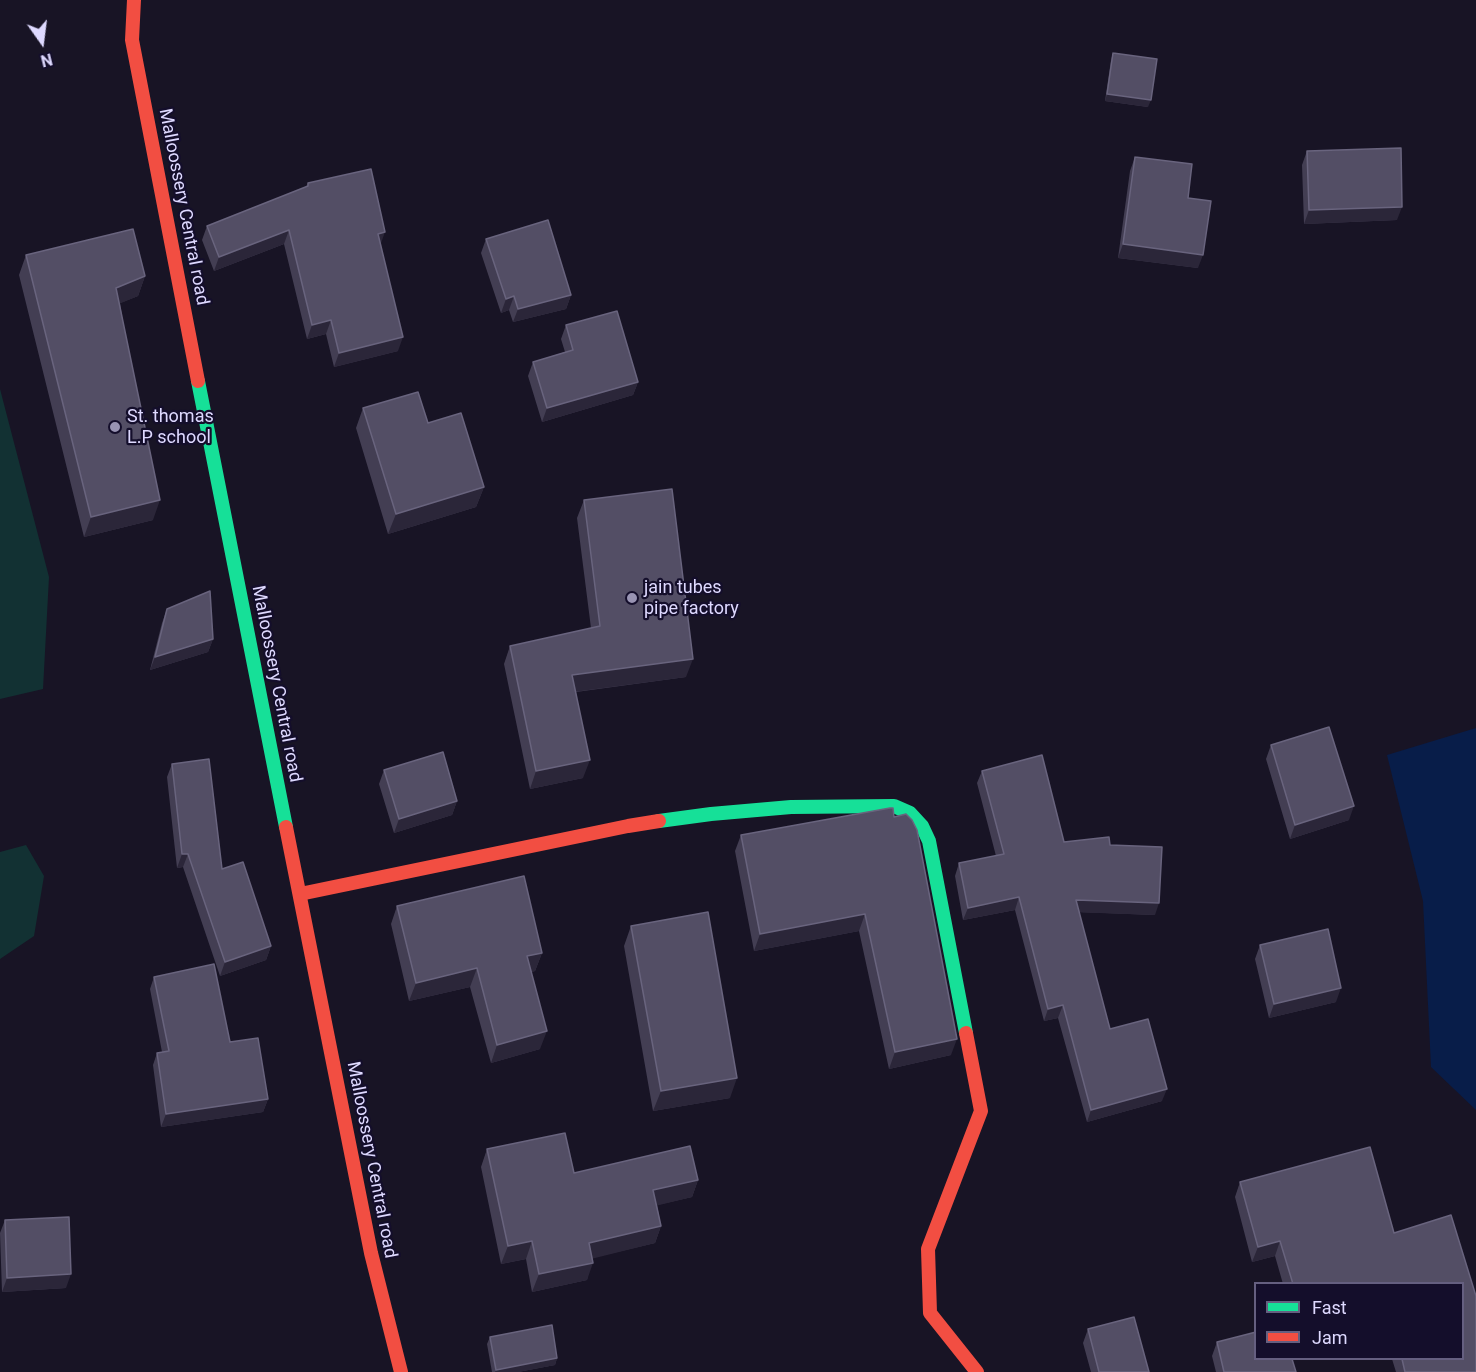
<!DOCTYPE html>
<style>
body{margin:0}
#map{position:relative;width:1476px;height:1372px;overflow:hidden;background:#181425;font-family:Roboto,sans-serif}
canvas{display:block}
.legend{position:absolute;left:1254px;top:1282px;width:210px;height:78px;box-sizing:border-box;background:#140e2b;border:2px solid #655f80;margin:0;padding:8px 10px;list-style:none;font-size:18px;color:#ded9ff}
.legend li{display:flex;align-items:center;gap:12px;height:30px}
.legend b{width:30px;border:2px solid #655f80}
.north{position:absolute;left:12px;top:12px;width:60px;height:60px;-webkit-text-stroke:4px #140e2b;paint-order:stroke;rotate:166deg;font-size:16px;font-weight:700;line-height:24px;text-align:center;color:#ded9ff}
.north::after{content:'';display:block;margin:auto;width:21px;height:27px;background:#ded9ff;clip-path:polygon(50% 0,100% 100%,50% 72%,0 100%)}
</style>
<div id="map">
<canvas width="1476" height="1372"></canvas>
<ul class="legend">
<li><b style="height:8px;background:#16e098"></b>Fast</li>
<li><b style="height:8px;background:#f24e42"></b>Jam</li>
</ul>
<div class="north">N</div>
</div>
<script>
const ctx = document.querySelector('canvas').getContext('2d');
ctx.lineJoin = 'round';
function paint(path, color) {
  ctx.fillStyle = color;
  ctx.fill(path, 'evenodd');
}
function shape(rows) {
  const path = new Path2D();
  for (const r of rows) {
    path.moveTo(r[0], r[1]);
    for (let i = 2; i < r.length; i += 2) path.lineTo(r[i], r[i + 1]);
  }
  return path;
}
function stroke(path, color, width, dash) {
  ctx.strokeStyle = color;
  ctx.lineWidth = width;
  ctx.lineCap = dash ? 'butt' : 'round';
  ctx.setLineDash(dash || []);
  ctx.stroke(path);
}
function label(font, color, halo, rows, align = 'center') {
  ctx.font = font + ' Roboto,sans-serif';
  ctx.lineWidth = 4.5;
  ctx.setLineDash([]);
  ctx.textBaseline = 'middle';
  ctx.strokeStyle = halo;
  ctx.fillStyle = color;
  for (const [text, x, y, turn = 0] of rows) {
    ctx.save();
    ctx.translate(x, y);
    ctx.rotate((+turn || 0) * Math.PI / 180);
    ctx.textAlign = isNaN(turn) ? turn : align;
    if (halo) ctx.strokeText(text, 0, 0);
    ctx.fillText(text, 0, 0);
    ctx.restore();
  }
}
paint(shape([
 [0,389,49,577,43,689,0,699],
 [26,845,44,876,34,936,0,959,0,852]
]), '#123133');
paint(shape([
 [1476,728,1476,1110,1431,1067,1423,901,1387,755]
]), '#081d49');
stroke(shape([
 [198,381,286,827],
 [659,821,711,814,791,807,894,806,910,813,922,826,929,841,966,1033]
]), '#16e098', 14);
stroke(shape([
 [134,0,132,40,198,381],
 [286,827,371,1253,401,1372],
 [300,894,628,826,659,821],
 [966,1033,981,1111,928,1249,930,1313,977,1372]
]), '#f24e42', 14);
paint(shape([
 [1113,53,1148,107,1105,101,1111,60],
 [1307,151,1397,220,1304,224,1302,165],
 [1135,157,1188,198,1198,268,1118,258,1130,171],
 [308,183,380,244,398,351,334,367,326,334,307,339,284,244,214,271,202,240,207,226,306,187],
 [486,239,571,295,566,309,513,322,509,310,501,313,481,253],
 [26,255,145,276,138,296,120,303,153,520,84,537,19,275],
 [566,325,638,382,633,395,542,422,528,376,533,362,565,352,561,339],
 [363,408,428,423,484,487,476,507,388,534,356,428],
 [584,500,686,677,576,692,583,778,530,789,504,664,510,646,591,628,577,518],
 [167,609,213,639,208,652,150,670,162,623],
 [1271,745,1349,820,1290,839,1266,759],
 [172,764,222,869,271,946,266,960,220,976,183,867,177,868,167,777],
 [384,770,457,801,452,815,394,833,379,784],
 [982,771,1064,842,1110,845,1155,915,1079,912,1110,1029,1162,1101,1087,1122,1058,1018,1044,1021,1015,910,963,920,955,876,959,863,996,856,977,783],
 [894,817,951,1055,889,1069,859,931,754,951,735,851,741,835],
 [397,906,542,953,535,971,531,972,540,1049,491,1063,470,987,409,1001,391,924],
 [631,926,730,1098,653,1111,624,946],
 [1260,945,1336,1002,1269,1018,1255,959],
 [154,977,268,1099,263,1112,161,1127,153,1065,157,1053,162,1052,150,989],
 [1370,1147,1394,1233,1451,1215,1476,1296,1476,1372,1396,1372,1392,1359,1462,1359,1462,1284,1283,1284,1275,1256,1252,1262,1235,1197,1240,1182],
 [487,1149,574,1173,698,1180,692,1197,657,1205,661,1226,655,1243,592,1258,587,1280,532,1292,526,1259,501,1264,481,1167],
 [5,1220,66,1288,2,1292,0,1233],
 [1088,1329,1149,1372,1091,1372,1083,1343],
 [490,1337,557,1358,555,1365,518,1372,492,1372,487,1344],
 [1217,1342,1296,1372,1216,1372,1212,1356]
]), '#433e53');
paint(shape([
 [1107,94,1151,100,1148,107,1105,101],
 [1402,207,1397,220,1304,224,1309,210],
 [289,230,284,244,214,271,219,257],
 [385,232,380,246,378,234],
 [1123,244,1203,255,1198,268,1118,258],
 [145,276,138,296,109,308,116,288],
 [571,295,566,309,513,322,518,309],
 [514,296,509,310,501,313,506,299],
 [331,320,326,334,307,339,312,325],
 [403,337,398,351,334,367,339,353],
 [638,382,633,395,542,422,547,408],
 [484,487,476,507,388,534,396,514],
 [160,500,153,520,84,537,91,517],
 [213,639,208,652,150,670,155,657],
 [693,659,686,677,566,693,572,675],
 [590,760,583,778,530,789,536,771],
 [457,801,452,815,394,833,399,819],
 [1354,806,1349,820,1290,839,1295,825],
 [182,854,188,854,183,867,177,868],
 [1019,897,1015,910,963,920,968,908],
 [1076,900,1159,903,1155,915,1071,912],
 [865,914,859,931,754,951,760,934],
 [271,946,266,960,220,976,225,962],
 [542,953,535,971,520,975,527,956],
 [477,968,470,987,409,1001,416,983],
 [1341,988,1336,1002,1269,1018,1274,1004],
 [1063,1005,1058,1018,1044,1021,1048,1009],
 [547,1031,540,1049,491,1063,497,1045],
 [957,1039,951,1055,889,1069,895,1052],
 [737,1078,730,1098,653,1111,661,1091],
 [1167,1089,1162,1101,1087,1122,1091,1110],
 [268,1099,263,1112,161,1127,166,1114],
 [698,1180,692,1197,647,1208,653,1190],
 [661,1226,655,1243,583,1261,589,1243],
 [532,1241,526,1259,501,1264,508,1246],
 [1280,1241,1275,1256,1252,1262,1258,1247],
 [593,1263,587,1280,532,1292,539,1274],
 [71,1274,66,1288,2,1292,7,1278],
 [557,1358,555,1365,518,1372,495,1372,496,1370]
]), '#2b2639');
const building = shape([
 [1113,53,1157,59,1151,100,1107,94,1113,53],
 [1401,148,1402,207,1309,210,1307,151,1401,148],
 [1135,157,1192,164,1188,198,1211,201,1203,255,1123,244,1135,157],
 [371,169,385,232,378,234,403,337,339,353,331,320,312,325,289,230,219,257,207,226,308,186,308,183,371,169],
 [548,220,571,295,518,309,514,296,506,299,486,239,548,220],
 [133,229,145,276,116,288,160,500,91,517,26,255,133,229],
 [617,311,638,382,547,408,533,362,573,350,566,325,617,311],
 [418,392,428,423,461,413,484,487,396,514,363,408,418,392],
 [672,489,693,659,572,675,590,760,536,771,510,646,600,626,584,500,672,489],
 [210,591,213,639,155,657,167,609,210,591],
 [1329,727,1354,806,1295,825,1271,745,1329,727],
 [443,752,457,801,399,819,384,770,443,752],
 [1042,755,1064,842,1109,837,1110,845,1162,847,1159,903,1076,900,1110,1029,1148,1019,1167,1089,1091,1110,1063,1005,1048,1009,1019,897,968,908,959,863,1004,854,982,771,1042,755],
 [209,759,222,869,243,862,271,946,225,962,188,854,182,854,172,764,209,759],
 [890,808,893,808,894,817,906,814,912,820,917,830,957,1039,895,1052,865,914,760,934,741,835,890,808],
 [524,876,542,953,527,956,547,1031,497,1045,477,968,416,983,397,906,524,876],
 [708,912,737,1078,661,1091,631,926,708,912],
 [1328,929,1341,988,1274,1004,1260,945,1328,929],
 [214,964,230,1042,258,1038,268,1099,166,1114,157,1053,169,1051,154,977,214,964],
 [565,1133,574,1173,690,1146,698,1180,653,1190,661,1226,589,1243,593,1263,539,1274,532,1241,508,1246,487,1149,565,1133],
 [1370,1147,1394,1233,1451,1215,1476,1296,1476,1372,1405,1372,1402,1359,1462,1359,1462,1284,1293,1284,1280,1241,1258,1247,1240,1182,1370,1147],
 [69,1217,71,1274,7,1278,5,1220,69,1217],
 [1134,1317,1149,1372,1099,1372,1088,1329,1134,1317],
 [552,1325,557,1358,496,1370,490,1337,552,1325],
 [1256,1332,1256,1359,1292,1359,1296,1372,1224,1372,1217,1342,1256,1332]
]);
paint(building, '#534e65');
stroke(building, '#69647e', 1.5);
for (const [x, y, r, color] of [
 [115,427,6,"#9994b3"],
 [632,598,6,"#9994b3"]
]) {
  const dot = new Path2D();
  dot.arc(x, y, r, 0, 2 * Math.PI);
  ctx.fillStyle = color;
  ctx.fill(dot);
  stroke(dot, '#140e2b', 2);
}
label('18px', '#ded9ff', '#140e2b', [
 ["Malloossery Central road",183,207,79],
 ["Malloossery Central road",276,684,79],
 ["Malloossery Central road",371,1160,79]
]);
label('18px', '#ded9ff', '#140e2b', [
 ["St. thomas",127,417],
 ["L.P school",127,438],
 ["jain tubes",644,588],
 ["pipe factory",644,609]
], 'left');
</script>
